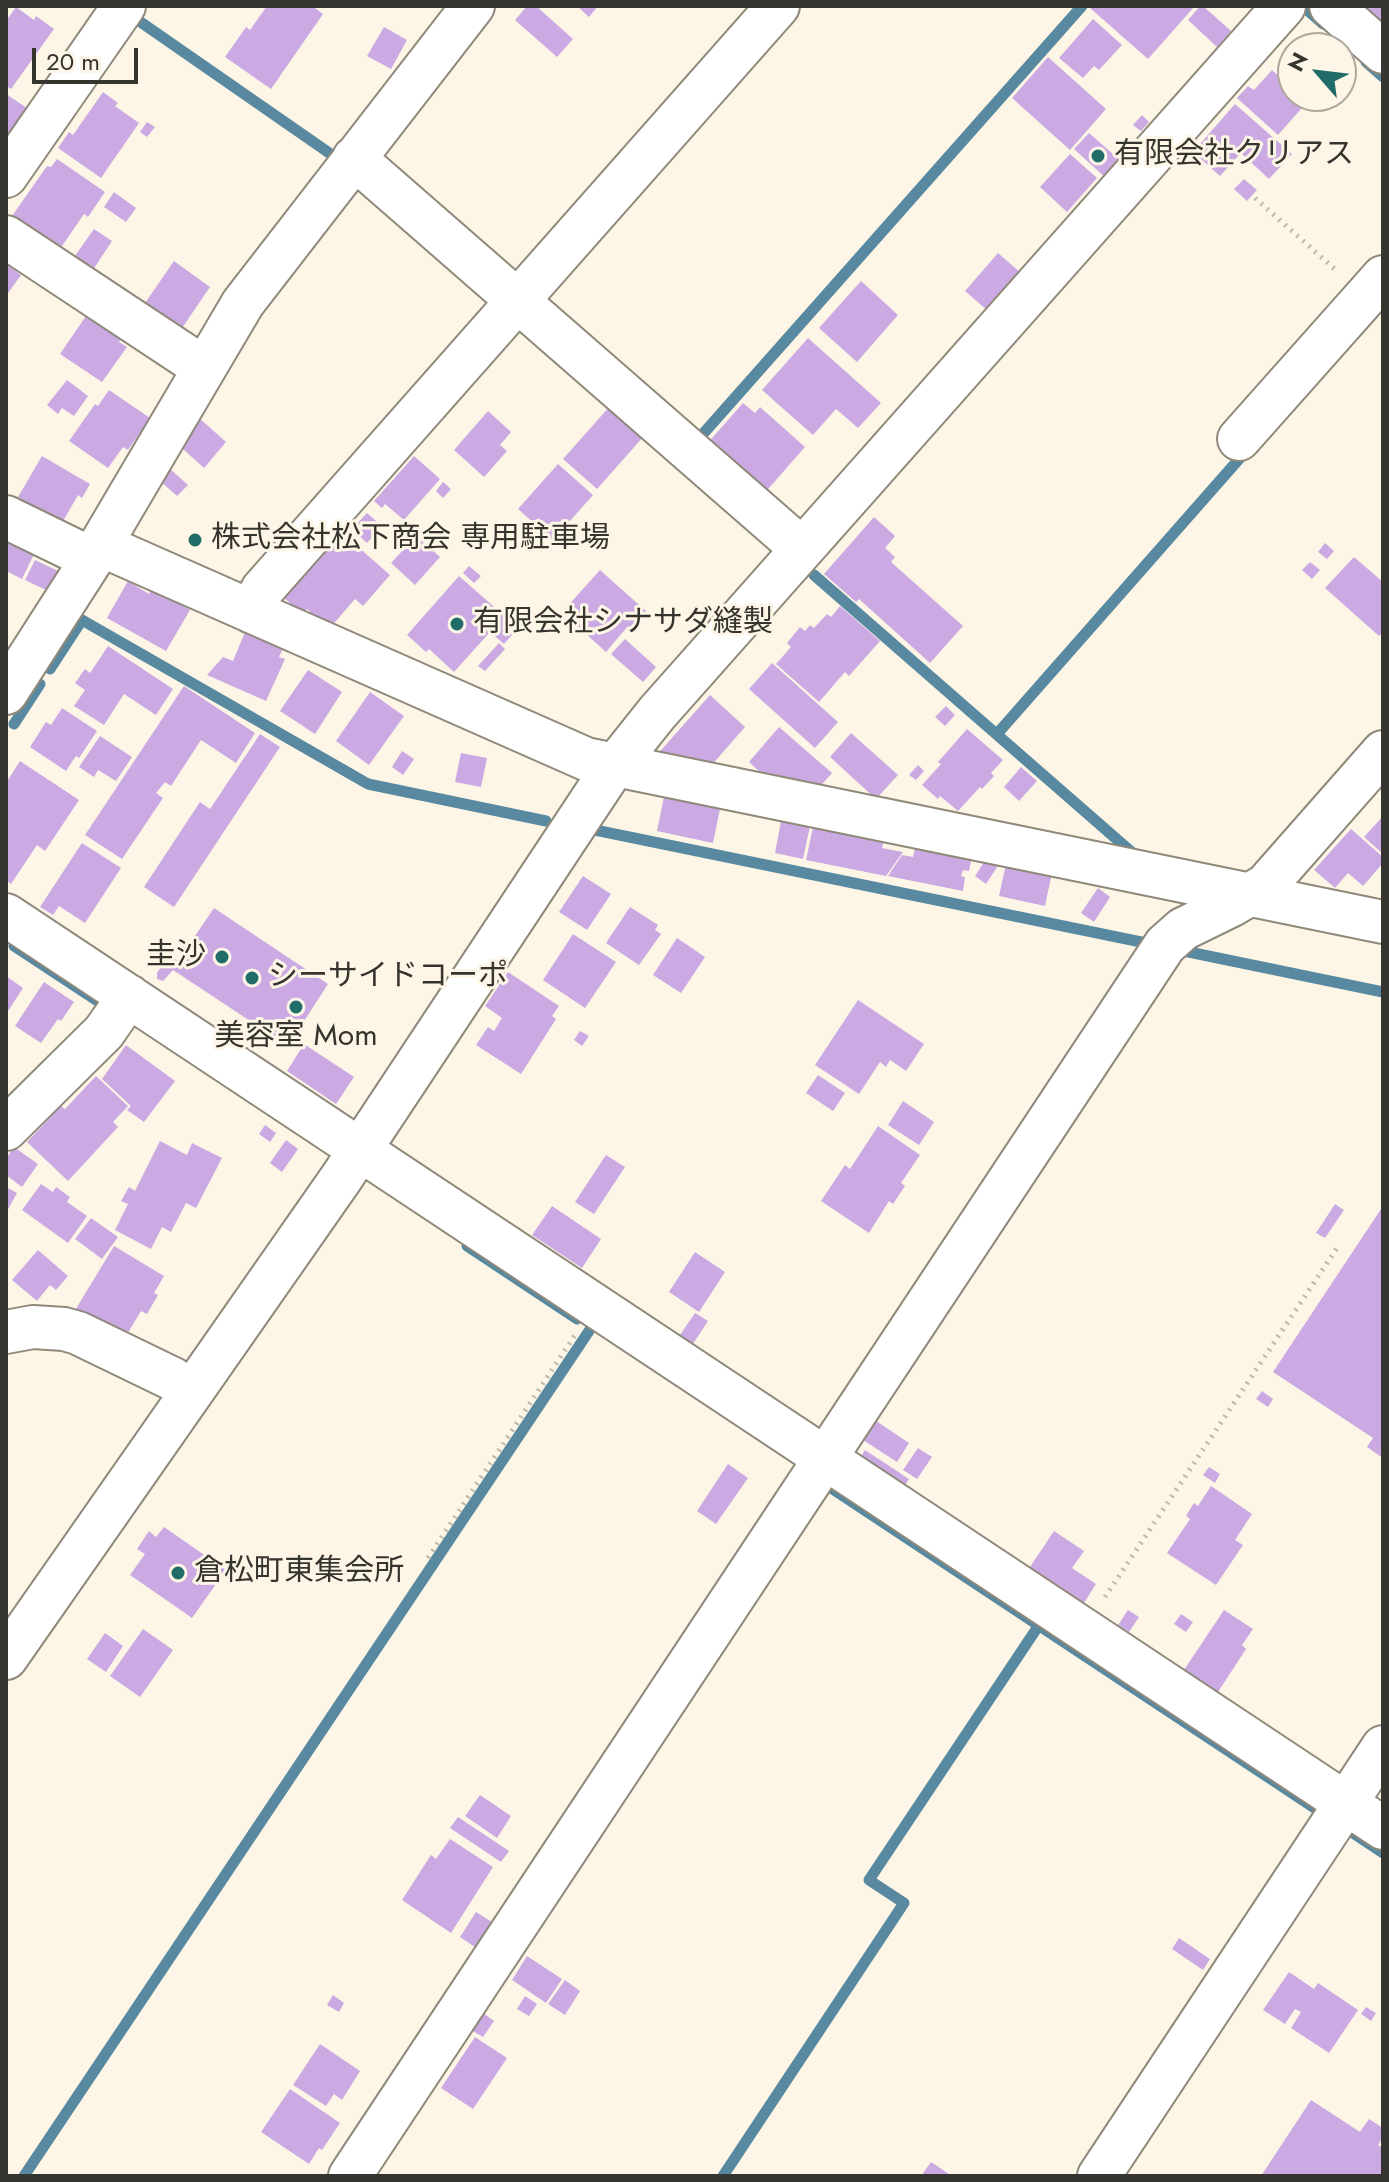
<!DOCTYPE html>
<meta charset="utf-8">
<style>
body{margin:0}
#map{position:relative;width:1389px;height:2182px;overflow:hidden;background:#fdf6e6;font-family:Jost,sans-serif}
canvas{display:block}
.frame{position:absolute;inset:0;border:8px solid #36342e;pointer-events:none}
.north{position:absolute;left:1277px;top:32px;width:80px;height:80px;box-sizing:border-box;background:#fdf6e6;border:2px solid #ada89c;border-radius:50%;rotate:298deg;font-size:22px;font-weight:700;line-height:32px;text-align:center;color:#36342e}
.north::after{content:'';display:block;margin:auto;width:28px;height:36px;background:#216c68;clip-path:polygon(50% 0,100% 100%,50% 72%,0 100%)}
.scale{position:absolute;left:32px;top:48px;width:106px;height:36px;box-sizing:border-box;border:4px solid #36342e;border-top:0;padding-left:10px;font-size:24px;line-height:28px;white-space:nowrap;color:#36342e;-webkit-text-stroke:6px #fdf6e6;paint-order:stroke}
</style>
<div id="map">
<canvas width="1389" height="2182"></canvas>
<div class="frame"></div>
<div class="north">N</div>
<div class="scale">20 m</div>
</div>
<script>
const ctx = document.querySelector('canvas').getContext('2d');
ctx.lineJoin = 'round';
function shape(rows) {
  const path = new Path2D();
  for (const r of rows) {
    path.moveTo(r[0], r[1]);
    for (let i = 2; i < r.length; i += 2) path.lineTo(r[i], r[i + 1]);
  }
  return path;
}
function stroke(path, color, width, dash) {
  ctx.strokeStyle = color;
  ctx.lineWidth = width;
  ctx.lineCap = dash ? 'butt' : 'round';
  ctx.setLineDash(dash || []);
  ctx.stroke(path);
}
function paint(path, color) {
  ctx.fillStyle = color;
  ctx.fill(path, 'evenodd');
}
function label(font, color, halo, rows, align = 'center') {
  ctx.font = font + ' Jost,"Noto Sans JP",sans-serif';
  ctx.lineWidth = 6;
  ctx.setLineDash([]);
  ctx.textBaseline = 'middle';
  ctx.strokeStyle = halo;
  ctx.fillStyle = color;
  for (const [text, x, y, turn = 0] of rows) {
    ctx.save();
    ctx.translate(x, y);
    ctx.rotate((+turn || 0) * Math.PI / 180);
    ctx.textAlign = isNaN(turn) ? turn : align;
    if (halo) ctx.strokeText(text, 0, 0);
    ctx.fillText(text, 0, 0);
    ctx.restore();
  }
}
stroke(shape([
 [1306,9,1323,24],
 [129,14,335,157],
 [1366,62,1383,77],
 [694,444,1082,6],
 [814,575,1136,856],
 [50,669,82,620,368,784,546,821],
 [14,724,40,684],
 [997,734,1247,450],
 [595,830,1151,944],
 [14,946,102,1004],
 [1179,950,1383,992],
 [467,1246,577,1319],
 [831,1488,1319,1811],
 [1350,1831,1383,1853],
 [24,2176,591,1328],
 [723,2176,904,1903,869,1880,1039,1625]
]), '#5889a0', 11);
paint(shape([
 [267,6,312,6,323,14,271,89,225,57,246,27,250,30],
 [527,6,536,6,573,39,557,57,515,20],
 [577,6,598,6,589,17],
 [1092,6,1195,6,1148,59,1090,8],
 [1200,6,1203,6,1231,31,1217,47,1188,20],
 [1365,6,1383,6,1383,19,1381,21],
 [16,7,34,20,36,16,54,29,11,89,6,86,6,21],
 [1093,19,1122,45,1099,70,1094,66,1083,78,1059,58],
 [384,27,407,40,391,69,367,56],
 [1048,57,1106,109,1070,150,1012,98],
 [1272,70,1293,89,1293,96,1301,96,1308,101,1278,135,1237,98,1248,86,1254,90],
 [103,92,118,103,115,106,139,123,101,178,58,148,69,132,73,135],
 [6,94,27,108,10,133,16,138,6,152],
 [1235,104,1292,154,1269,179,1241,153,1220,176,1193,152],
 [1142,115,1149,122,1141,131,1133,125],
 [147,122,155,127,147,137,140,132],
 [1089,133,1122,162,1107,179,1074,149],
 [1070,154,1097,178,1067,212,1040,187],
 [57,159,105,192,88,217,84,214,60,249,18,228,22,222,12,216,47,166,51,167],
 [1244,179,1257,190,1247,201,1234,189],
 [114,192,136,208,126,222,104,207],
 [94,229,112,241,89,276,70,263],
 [998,253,1021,273,988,311,965,291],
 [174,261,210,287,180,331,143,306],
 [6,264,21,275,6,296],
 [861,281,898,315,857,362,819,328],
 [90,310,125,334,119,342,127,347,102,382,60,354],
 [808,338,881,403,858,428,836,409,813,435,762,390],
 [67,380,88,396,74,416,62,408,58,414,47,405],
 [109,390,150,418,128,450,123,447,108,468,69,441,95,404,98,406],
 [743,403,755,413,760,407,805,447,762,496,705,446],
 [610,406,644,436,597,489,563,459],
 [488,411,511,432,500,445,507,451,484,477,454,450],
 [197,416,226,442,204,468,174,441],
 [42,456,90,484,82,498,78,495,62,523,18,497],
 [414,456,440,479,404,520,385,504,382,508,374,501],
 [558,464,593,495,553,540,518,509],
 [169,468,188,485,177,496,159,480],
 [443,482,451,489,443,498,436,491],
 [367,513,382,526,367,543,352,529],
 [874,517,895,536,885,548,895,557,891,562,963,626,930,663,859,599,856,602,824,574],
 [6,531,38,546,22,579,6,571],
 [340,531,390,575,363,606,355,599,329,629,307,609,303,615,282,596],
 [416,536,440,557,415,585,391,563],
 [1325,543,1334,551,1327,559,1318,552],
 [1354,557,1383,582,1383,632,1379,636,1325,588],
 [35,560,58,571,48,591,25,580],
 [1310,562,1320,570,1312,579,1302,570],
 [469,566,481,576,474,583,463,573],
 [600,570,647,612,632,629,628,626,606,652,575,624,578,620,565,609],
 [459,576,518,628,504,644,490,632,454,672,429,649,426,652,407,635],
 [128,581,149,594,152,588,190,610,166,651,107,618],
 [840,606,880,641,849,676,845,672,819,702,776,664,791,647,787,643,800,627,805,631,810,625,814,628,827,614,831,617],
 [245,632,255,637,257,632,285,644,279,657,285,659,266,701,207,675,223,657,233,661],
 [625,639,656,667,643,682,611,654],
 [499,643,505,649,485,671,478,666],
 [108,646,173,689,156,715,124,694,104,725,74,706,85,690,75,683,85,669,90,673],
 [772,663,838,722,815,748,749,689],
 [308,670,342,692,315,734,280,711],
 [184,686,255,733,236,763,201,740,171,786,165,782,156,793,163,798,122,859,85,835],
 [370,692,404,716,369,765,336,741],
 [710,695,745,727,703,775,655,757],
 [946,706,955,715,945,726,935,717],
 [62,708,97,731,79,758,76,756,66,771,30,747,46,722,51,725],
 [779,727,832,773,811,797,781,791,749,762],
 [967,729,1003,760,991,773,994,776,982,789,980,787,958,811,940,796,938,799,922,785,941,764,938,762],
 [851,733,898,775,876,799,830,757],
 [260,734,280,747,174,907,144,887,200,802,210,809],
 [100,736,132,757,116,781,98,770,94,777,79,767],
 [402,751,414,759,403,775,392,767],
 [461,753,487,758,481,787,455,782],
 [20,761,79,800,45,851,37,845,11,884,6,880,6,783],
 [918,765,924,771,916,780,909,775],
 [1021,767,1037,781,1019,801,1004,787],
 [666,787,722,799,713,843,657,831],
 [783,811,812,817,803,859,775,853],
 [1383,816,1383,854,1364,837],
 [813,827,886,830,882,848,903,852,886,876,806,860],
 [1351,829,1383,857,1383,863,1363,886,1348,873,1335,888,1314,870],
 [917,839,973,851,969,871,963,870,961,876,965,877,963,891,888,876,902,855,913,857],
 [82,843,121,868,85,923,59,906,53,915,40,907],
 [992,850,1003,858,986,884,975,876],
 [1006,864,1052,873,1045,906,999,896],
 [583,876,611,894,587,930,559,912],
 [1098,888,1110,897,1094,922,1081,913],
 [630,907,658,925,655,930,661,934,639,965,606,943],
 [214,908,328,984,288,1046,173,970,163,981,157,979,157,973,169,955,178,961],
 [573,934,616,962,585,1008,543,980],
 [677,938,705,957,681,993,653,975],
 [508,972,559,1006,552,1016,556,1019,521,1074,476,1045,488,1027,494,1031,502,1018,485,1006],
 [6,976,23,988,6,1014],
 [44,982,74,1002,61,1021,58,1019,41,1043,15,1026],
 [858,1000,924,1044,906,1071,890,1060,886,1067,880,1062,859,1094,815,1065],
 [580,1031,589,1036,582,1046,574,1040],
 [304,1044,354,1077,336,1104,287,1071],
 [126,1045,175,1081,144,1122,127,1110,131,1106,102,1079],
 [818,1075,845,1093,833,1111,806,1093],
 [96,1076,128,1106,113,1122,118,1127,68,1181,27,1142,61,1106,65,1109],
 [903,1101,934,1122,919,1145,888,1125],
 [265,1125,276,1133,270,1142,259,1134],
 [878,1126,920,1155,901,1183,905,1186,893,1204,889,1201,869,1233,821,1201,845,1165,850,1169],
 [286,1140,298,1149,282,1172,270,1163],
 [160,1141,187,1155,192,1143,222,1158,196,1208,186,1203,171,1232,162,1227,151,1249,115,1230,128,1204,121,1201,129,1187,135,1191],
 [14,1147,38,1164,22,1187,6,1175,6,1159],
 [606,1155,625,1167,594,1214,575,1202],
 [41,1184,53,1192,56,1187,70,1197,67,1202,87,1216,68,1243,22,1210],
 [6,1187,17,1193,6,1213],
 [1335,1204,1344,1210,1325,1238,1316,1233],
 [552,1206,601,1239,582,1268,532,1235],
 [1383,1206,1383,1458,1367,1447,1373,1438,1273,1372],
 [91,1218,118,1237,102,1259,75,1239],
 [114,1246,164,1276,154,1293,158,1295,147,1314,141,1311,123,1341,74,1312],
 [38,1250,68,1276,56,1290,50,1285,37,1301,12,1280],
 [695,1252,725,1272,699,1312,669,1292],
 [695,1313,708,1321,691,1347,678,1338],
 [1262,1391,1273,1399,1268,1407,1256,1399],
 [876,1421,909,1443,897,1462,863,1440],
 [918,1448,932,1457,917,1479,903,1470],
 [865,1450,909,1479,904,1487,860,1458],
 [728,1464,748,1478,716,1524,697,1511],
 [1209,1467,1220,1474,1215,1483,1203,1475],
 [1211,1486,1252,1514,1235,1540,1243,1545,1216,1585,1167,1553,1190,1519,1186,1516,1194,1503,1198,1506],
 [164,1527,226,1570,192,1618,130,1575,145,1554,137,1549,149,1531,156,1537],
 [1054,1531,1084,1551,1072,1568,1096,1584,1084,1603,1030,1567],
 [1128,1610,1139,1617,1129,1632,1118,1625],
 [1224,1610,1253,1629,1242,1645,1246,1649,1218,1692,1184,1670],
 [1181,1614,1193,1622,1186,1632,1174,1624],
 [143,1629,173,1650,140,1697,110,1676],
 [105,1633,123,1646,106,1672,87,1659],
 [480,1795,511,1816,497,1838,465,1816],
 [458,1817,509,1851,501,1862,450,1828],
 [450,1839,493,1867,451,1933,402,1900,431,1855,436,1859],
 [476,1912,498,1926,481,1951,460,1937],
 [1179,1938,1210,1959,1203,1970,1172,1949],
 [527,1956,562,1979,546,2003,512,1980],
 [1289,1972,1314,1989,1318,1983,1358,2010,1329,2053,1291,2028,1301,2012,1295,2009,1285,2024,1263,2010],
 [565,1980,580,1991,565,2015,548,2004],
 [333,1995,344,2003,339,2012,327,2005],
 [525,1996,537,2004,529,2016,517,2009],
 [1366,2007,1376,2013,1371,2021,1361,2014],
 [482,2012,494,2021,483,2037,471,2030],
 [475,2037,507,2058,473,2109,441,2088],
 [320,2044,360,2071,342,2100,334,2094,326,2106,293,2085],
 [290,2089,340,2123,322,2150,319,2148,309,2164,261,2132],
 [1311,2100,1360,2132,1369,2119,1383,2128,1383,2137,1378,2145,1383,2148,1383,2176,1261,2176],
 [931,2162,952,2176,921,2176]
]), '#cba9e3');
const minor = shape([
 [1331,6,1383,52],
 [354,158,802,549],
 [6,176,124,6],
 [6,237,204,368],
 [1239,439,1383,277],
 [6,517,92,559],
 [101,545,586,759,1383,922],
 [252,612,262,590,778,6],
 [6,693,92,559,243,303,473,6],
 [6,915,1383,1828],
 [6,1129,104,1032,129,996],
 [6,1332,33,1327,64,1329,78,1333,173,1379,192,1392],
 [6,1658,342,1177,610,772,657,713,1284,6],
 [350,2176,1165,945,1183,929,1232,905,1266,885,1383,752],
 [1099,2176,1383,1747]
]);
stroke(minor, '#8f897a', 46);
stroke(shape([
 [1255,198,1338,272],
 [428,1558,575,1335],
 [1105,1597,1339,1245]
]), '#bdb8ab', 5, [2, 6]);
stroke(minor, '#fff', 42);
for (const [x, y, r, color] of [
 [1098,156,8,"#216c68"],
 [195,540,8,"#216c68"],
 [457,624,8,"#216c68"],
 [222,957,8,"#216c68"],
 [252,978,8,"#216c68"],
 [296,1007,8,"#216c68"],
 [178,1573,8,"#216c68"]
]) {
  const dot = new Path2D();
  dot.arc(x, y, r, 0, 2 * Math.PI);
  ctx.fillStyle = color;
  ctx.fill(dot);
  stroke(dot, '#fdf6e6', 3);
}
label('30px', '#36342e', '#fdf6e6', [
 ["有限会社クリアス",1114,156],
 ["株式会社松下商会 専用駐車場",211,540],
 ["有限会社シナサダ縫製",473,624],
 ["圭沙",206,957,"right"],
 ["シーサイドコーポ",268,978],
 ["美容室 Mom",296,1038,"center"],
 ["倉松町東集会所",194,1573]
], 'left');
</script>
